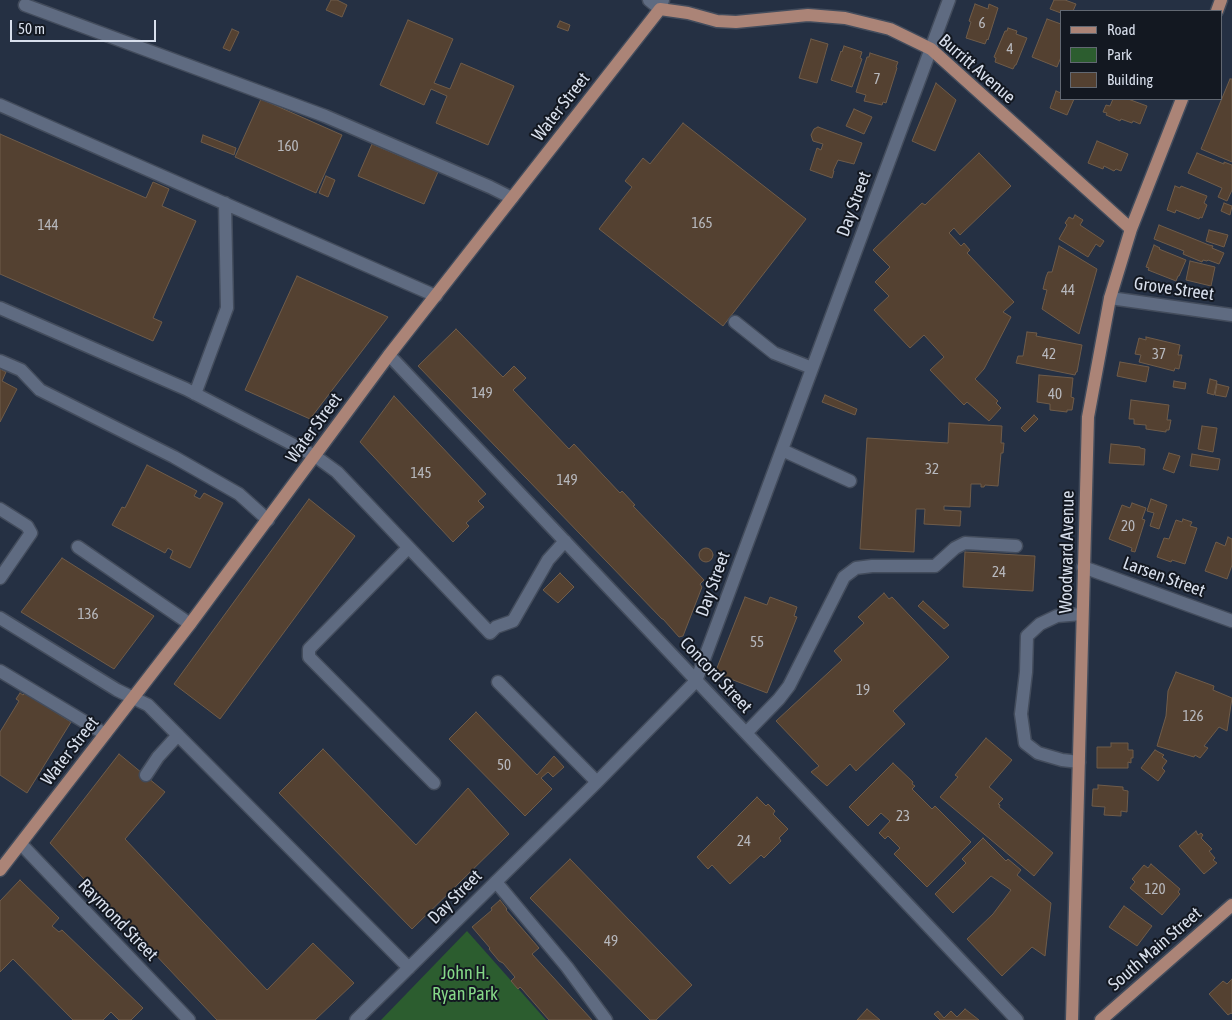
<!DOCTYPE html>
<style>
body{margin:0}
#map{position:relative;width:1232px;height:1020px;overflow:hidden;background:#253043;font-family:"Asap Condensed",sans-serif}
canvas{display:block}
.legend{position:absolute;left:1060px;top:10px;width:162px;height:90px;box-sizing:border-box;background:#131821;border:1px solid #626872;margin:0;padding:6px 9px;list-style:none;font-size:15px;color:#d8dfec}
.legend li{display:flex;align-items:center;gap:10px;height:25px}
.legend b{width:25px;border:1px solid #626872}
.scale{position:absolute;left:10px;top:20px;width:146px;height:22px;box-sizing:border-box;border:2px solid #d8dfec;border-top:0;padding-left:6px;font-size:15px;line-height:18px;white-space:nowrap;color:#d8dfec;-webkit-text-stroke:4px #131821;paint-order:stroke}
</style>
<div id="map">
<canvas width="1232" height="1020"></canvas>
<ul class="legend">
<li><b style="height:6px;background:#ab8477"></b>Road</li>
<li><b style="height:14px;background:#2c5d2f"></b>Park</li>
<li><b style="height:14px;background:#544131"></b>Building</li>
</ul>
<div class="scale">50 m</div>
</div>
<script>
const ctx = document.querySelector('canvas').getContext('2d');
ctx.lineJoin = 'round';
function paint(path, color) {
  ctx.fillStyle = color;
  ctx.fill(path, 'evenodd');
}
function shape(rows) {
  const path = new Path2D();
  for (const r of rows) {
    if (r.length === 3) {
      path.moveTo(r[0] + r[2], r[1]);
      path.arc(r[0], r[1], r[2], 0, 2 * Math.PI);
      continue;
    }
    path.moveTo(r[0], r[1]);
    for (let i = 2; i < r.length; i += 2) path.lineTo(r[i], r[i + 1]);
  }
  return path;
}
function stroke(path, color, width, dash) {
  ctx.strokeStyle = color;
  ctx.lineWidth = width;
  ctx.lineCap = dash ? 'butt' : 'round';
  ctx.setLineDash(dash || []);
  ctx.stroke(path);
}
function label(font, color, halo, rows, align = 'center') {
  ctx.font = font + ' "Asap Condensed",sans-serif';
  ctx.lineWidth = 4;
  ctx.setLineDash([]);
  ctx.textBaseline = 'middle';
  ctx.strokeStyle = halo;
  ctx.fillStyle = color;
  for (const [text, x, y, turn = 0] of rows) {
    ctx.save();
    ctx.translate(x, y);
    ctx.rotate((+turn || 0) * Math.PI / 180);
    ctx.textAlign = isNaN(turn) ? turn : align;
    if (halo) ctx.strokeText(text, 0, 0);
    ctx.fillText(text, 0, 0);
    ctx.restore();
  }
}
paint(shape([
 [467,931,546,1020,381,1020]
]), '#2c5d2f');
const building = shape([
 [331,0,337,0,347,5,342,17,326,10,331,0],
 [1054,0,1065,0,1076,4,1073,11,1061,11,1061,13,1050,9,1054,0],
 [975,4,988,9,989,4,998,8,988,40,987,39,985,44,966,38,971,22,969,21,975,4],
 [1047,19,1061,24,1061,57,1057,67,1032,57,1047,19],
 [408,20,453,39,434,83,450,89,461,63,514,86,488,145,436,123,447,96,431,89,424,105,380,85,408,20],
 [560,21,570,25,568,31,557,27,560,21],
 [1008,28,1017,31,1016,34,1027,38,1016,65,1015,65,1013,69,995,62,996,58,994,57,1005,31,1007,31,1008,28],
 [232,29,239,32,230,51,223,48,232,29],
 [811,39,828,44,817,83,799,78,811,39],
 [844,46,862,52,860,58,862,59,852,87,831,80,841,51,842,52,844,46],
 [870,53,898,62,896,67,897,68,886,103,883,102,882,105,864,101,866,95,856,92,867,57,869,57,870,53],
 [1230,79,1232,79,1232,162,1201,149,1230,79],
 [936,83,956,100,935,151,912,141,936,83],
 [1056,91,1061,93,1061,99,1074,99,1067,115,1050,108,1056,91],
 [261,99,342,135,316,193,235,157,261,99],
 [1113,99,1128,99,1147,106,1140,124,1133,121,1132,123,1121,119,1120,121,1106,115,1107,113,1103,112,1106,105,1110,106,1113,99],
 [854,109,872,117,864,134,846,126,854,109],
 [683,123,806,219,723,326,599,229,632,187,625,181,643,158,650,164,683,123],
 [818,127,862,143,854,164,838,160,833,171,834,171,832,178,810,170,817,148,821,150,823,144,813,141,811,135,814,129,818,127],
 [0,134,146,198,153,182,169,189,162,206,196,221,153,318,162,322,153,341,0,274,0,134],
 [203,135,236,148,234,155,201,142,203,135],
 [1097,141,1128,154,1121,171,1116,169,1114,171,1104,166,1103,169,1088,163,1097,141],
 [372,144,438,172,424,204,358,176,372,144],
 [979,153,1011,186,960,235,954,228,949,233,961,246,964,243,970,250,967,253,1014,302,1003,312,1011,317,984,369,975,379,998,401,996,403,1001,408,989,421,967,402,964,405,930,370,944,357,924,335,910,348,874,310,889,296,875,282,890,267,873,250,922,203,925,205,979,153],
 [1197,153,1224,164,1224,162,1232,165,1232,190,1227,201,1218,197,1222,188,1188,173,1197,153],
 [326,176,335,180,328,197,319,193,326,176],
 [1175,186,1180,188,1181,186,1207,196,1204,203,1207,205,1202,218,1200,217,1199,219,1176,210,1175,213,1167,210,1175,186],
 [1224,203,1232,206,1230,215,1221,211,1224,203],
 [1075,215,1083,220,1080,225,1104,241,1100,247,1096,244,1088,257,1059,239,1067,225,1065,223,1069,217,1073,219,1075,215],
 [1159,225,1209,245,1213,246,1212,248,1224,253,1219,264,1208,260,1207,261,1203,260,1202,262,1183,254,1184,251,1154,239,1159,225],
 [1209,230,1228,235,1224,247,1206,241,1209,230],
 [1154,245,1160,248,1159,249,1186,260,1179,276,1178,276,1176,281,1148,270,1149,268,1146,267,1154,245],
 [1059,246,1097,269,1079,334,1042,309,1047,290,1043,289,1046,277,1048,272,1052,272,1059,246],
 [1190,261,1215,267,1211,286,1186,280,1190,261],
 [297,276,388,317,310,419,245,390,297,276],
 [456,329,503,377,514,366,526,378,513,390,569,449,574,444,620,493,622,491,635,505,633,506,704,580,700,584,702,587,683,636,679,637,663,619,662,619,418,366,456,329],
 [1027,332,1037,333,1036,336,1082,345,1077,372,1076,372,1075,375,1016,363,1018,356,1023,356,1027,332],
 [1146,337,1180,345,1178,355,1182,355,1179,369,1175,368,1174,371,1139,362,1141,355,1135,354,1139,338,1146,340,1146,337],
 [1120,362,1149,367,1146,382,1117,376,1120,362],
 [0,369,6,372,2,381,17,389,0,422,0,369],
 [1039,375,1073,378,1071,397,1074,398,1072,410,1067,410,1067,412,1050,410,1050,404,1037,402,1039,375],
 [1210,379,1217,381,1214,395,1207,393,1210,379],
 [1174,381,1186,383,1185,389,1173,387,1174,381],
 [1217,384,1229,387,1226,397,1215,395,1217,384],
 [825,395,857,409,855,415,822,402,825,395],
 [394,396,486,494,478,501,484,507,466,523,469,526,453,542,360,442,394,396],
 [1131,400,1169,405,1167,420,1171,420,1169,430,1166,430,1166,432,1146,429,1146,425,1134,424,1134,419,1129,419,1131,400],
 [1034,415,1038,419,1025,432,1021,428,1034,415],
 [949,423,1002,426,1001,443,1004,443,1003,453,1001,453,998,486,985,485,984,487,981,487,981,484,971,484,970,507,944,506,944,510,961,511,960,526,924,524,925,509,916,509,914,552,860,549,867,438,948,443,949,423],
 [1202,426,1217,428,1213,452,1198,449,1202,426],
 [1111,444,1140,447,1140,448,1145,449,1144,465,1109,463,1111,444],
 [1169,453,1180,456,1174,473,1163,469,1169,453],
 [1192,454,1220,459,1218,470,1190,466,1192,454],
 [147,465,197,491,194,496,200,499,204,493,223,503,190,568,170,558,173,551,168,548,165,553,112,525,122,507,125,508,147,465],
 [309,499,355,536,220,719,174,684,309,499],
 [1151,499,1167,505,1159,529,1150,526,1154,513,1147,511,1151,499],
 [1132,503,1146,508,1142,519,1145,520,1135,552,1131,551,1132,548,1109,539,1122,505,1130,508,1132,503],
 [1183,519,1192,522,1190,526,1197,528,1185,564,1172,560,1171,562,1157,557,1164,538,1169,539,1176,520,1182,522,1183,519],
 [1228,537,1232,539,1232,565,1227,579,1205,571,1216,542,1225,546,1228,537],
 [706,555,7],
 [965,552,1035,556,1033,591,963,587,965,552],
 [62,558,154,616,114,669,21,612,62,558],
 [560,573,574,587,558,603,543,590,560,573],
 [884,593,889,599,892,597,949,657,893,711,905,724,856,771,850,764,827,786,811,772,819,766,776,721,842,660,834,651,864,623,858,617,884,593],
 [745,597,767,605,770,597,797,607,794,616,797,617,767,693,715,673,745,597],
 [923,601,949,625,944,629,918,606,923,601],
 [1176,672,1214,686,1213,690,1232,698,1227,731,1219,727,1204,746,1208,748,1200,758,1195,755,1194,757,1157,746,1166,716,1168,691,1176,672],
 [20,693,23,695,25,693,71,722,27,793,0,775,0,732,19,701,16,699,20,693],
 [476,712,537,775,554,756,564,767,553,777,548,772,541,778,552,789,525,816,449,739,476,712],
 [986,738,1012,760,989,787,1003,799,998,804,1000,805,999,807,1053,853,1034,876,940,797,958,777,955,775,986,738],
 [1111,743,1128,743,1128,750,1133,750,1133,758,1131,758,1131,763,1128,762,1128,768,1097,768,1097,747,1111,747,1111,743],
 [323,749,416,845,468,788,509,834,412,929,279,793,323,749],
 [1155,750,1164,755,1162,757,1167,761,1162,768,1165,771,1158,781,1141,768,1155,750],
 [119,754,165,792,125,839,267,990,313,943,354,983,315,1020,217,1020,50,843,119,754],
 [893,763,913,782,912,784,915,786,912,789,932,809,935,806,971,842,927,887,894,854,900,848,888,836,885,839,879,833,890,821,881,813,868,826,849,807,893,763],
 [1098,785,1123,787,1123,790,1128,791,1127,812,1121,811,1121,816,1104,815,1105,807,1092,806,1093,789,1098,789,1098,785],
 [757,797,766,806,768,804,775,811,773,814,788,829,779,838,781,841,764,858,761,855,730,884,712,865,708,869,697,857,757,797],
 [1196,831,1198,835,1201,833,1203,835,1201,838,1212,849,1209,851,1215,858,1213,860,1217,863,1204,874,1179,846,1196,831],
 [983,838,1006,861,1008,859,1021,870,1017,875,1051,903,1045,956,1032,947,1002,976,967,939,993,914,1011,890,991,876,953,913,935,894,966,863,962,859,983,838],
 [570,859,692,985,656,1020,650,1020,530,898,570,859],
 [1151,864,1180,889,1178,892,1180,894,1162,915,1130,888,1135,882,1132,879,1144,865,1148,868,1151,864],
 [20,880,59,918,52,926,59,932,62,930,143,1008,131,1020,119,1020,111,1012,103,1020,73,1020,13,959,0,972,0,901,20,880],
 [500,900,507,909,506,910,539,948,532,954,592,1020,549,1020,522,989,520,987,518,989,511,981,515,977,503,963,499,961,489,949,490,948,472,927,492,910,491,908,500,900],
 [1124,906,1152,926,1137,946,1109,927,1124,906],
 [1232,979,1232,1014,1231,1013,1228,1015,1209,994,1223,981,1227,984,1232,979],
 [867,1009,880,1020,857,1020,867,1009],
 [965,1009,979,1020,940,1020,934,1014,938,1011,944,1018,951,1011,957,1017,965,1009]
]);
paint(building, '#544131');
stroke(building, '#6f5c4a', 1);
const minor = shape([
 [649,0,660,9,663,0],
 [25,5,325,116,490,187,512,198],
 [0,105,436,296],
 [1110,298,1232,315],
 [0,308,186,389,315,456,337,472,490,633,496,627,513,621,548,560,565,541],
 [735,322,774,353,812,368],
 [389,355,1017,1020],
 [0,361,21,370,40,390,174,457,239,494,268,520],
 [195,394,227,308,225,203],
 [782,450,850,481],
 [0,509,27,526,31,533,0,578],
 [78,547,190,624],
 [408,548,309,649,309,657,434,783],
 [1083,567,1232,621],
 [0,618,117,690,148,705,409,968],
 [0,671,105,734],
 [498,682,597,782],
 [746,733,779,699,789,686,844,577,856,568,872,566,935,566,955,548,965,543,1016,546],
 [1079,762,1062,760,1038,753,1025,743,1021,714,1026,672,1027,636,1040,624,1057,616,1082,614],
 [146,775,158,757,178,735],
 [21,844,189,1020],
 [496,882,567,967,606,1020],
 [356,1020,597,782,696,681,949,0]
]);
const major = shape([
 [1217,11,1221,0],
 [0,870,190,624,389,355,660,9,688,13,717,21,736,22,808,15,845,18,890,29,931,49,1131,229],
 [1072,1020,1088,417,1110,298,1131,229,1182,99],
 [1101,1020,1232,905]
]);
stroke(minor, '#434c5c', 15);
stroke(major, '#434c5c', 15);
stroke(minor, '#5f6b81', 12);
stroke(major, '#ab8477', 12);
label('15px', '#b7b8bd', null, [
 ["6",982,23],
 ["4",1010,49],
 ["7",877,79],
 ["160",288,146],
 ["165",702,223],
 ["144",48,225],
 ["44",1068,290],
 ["42",1049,354],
 ["37",1159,354],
 ["149",482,393],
 ["40",1055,394],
 ["32",932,469],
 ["145",421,473],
 ["149",567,480],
 ["20",1128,526],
 ["24",999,572],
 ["136",88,614],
 ["55",757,642],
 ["19",863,690],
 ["126",1193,716],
 ["50",504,765],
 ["23",903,816],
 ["24",744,841],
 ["120",1155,889],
 ["49",611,941]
]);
label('18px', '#d8dfec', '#131821', [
 ["Burritt Avenue",977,69,41],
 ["Water Street",561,107,-52],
 ["Day Street",854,204,-70],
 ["Grove Street",1174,289,8],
 ["Water Street",314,428,-54],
 ["Woodward Avenue",1067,552,-89],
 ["Larsen Street",1164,577,20],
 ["Day Street",713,584,-70],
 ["Concord Street",716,675,47],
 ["Water Street",70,751,-52],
 ["Day Street",455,897,-45],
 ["Raymond Street",118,920,46],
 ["South Main Street",1155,949,-41]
]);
label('18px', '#86d888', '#131821', [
 ["John H.",465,973],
 ["Ryan Park",465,994]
]);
</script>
